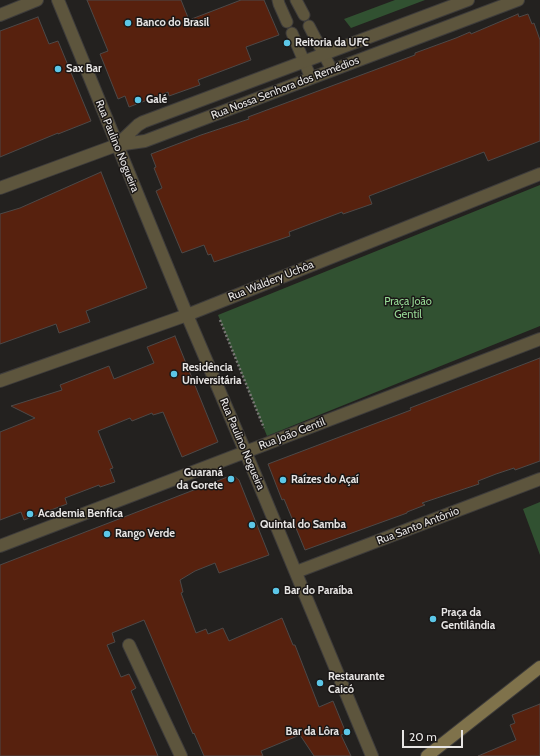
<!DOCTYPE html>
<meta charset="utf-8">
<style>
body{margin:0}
#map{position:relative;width:540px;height:756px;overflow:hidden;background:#23211f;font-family:Cabin,sans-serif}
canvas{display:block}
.scale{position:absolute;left:402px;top:730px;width:61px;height:18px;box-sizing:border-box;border:2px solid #e7e5e4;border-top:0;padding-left:5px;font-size:12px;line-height:14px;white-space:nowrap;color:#e7e5e4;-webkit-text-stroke:3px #1a1716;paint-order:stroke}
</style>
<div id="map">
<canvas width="540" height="756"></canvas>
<div class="scale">20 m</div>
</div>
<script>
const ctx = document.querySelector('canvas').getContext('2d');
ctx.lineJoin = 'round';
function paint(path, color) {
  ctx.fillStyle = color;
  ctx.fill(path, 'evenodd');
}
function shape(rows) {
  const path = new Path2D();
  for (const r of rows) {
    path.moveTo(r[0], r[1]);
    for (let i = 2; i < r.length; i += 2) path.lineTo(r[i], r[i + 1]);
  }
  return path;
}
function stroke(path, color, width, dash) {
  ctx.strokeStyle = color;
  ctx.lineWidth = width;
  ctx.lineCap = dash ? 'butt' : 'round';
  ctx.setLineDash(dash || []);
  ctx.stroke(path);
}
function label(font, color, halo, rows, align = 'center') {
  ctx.font = font + ' Cabin,sans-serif';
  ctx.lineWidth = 3;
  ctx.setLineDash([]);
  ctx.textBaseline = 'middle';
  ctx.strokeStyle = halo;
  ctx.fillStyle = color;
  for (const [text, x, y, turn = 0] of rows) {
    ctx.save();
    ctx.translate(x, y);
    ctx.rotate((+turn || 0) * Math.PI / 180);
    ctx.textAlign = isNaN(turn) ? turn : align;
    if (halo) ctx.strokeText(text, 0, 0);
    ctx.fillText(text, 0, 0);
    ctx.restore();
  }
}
paint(shape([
 [395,0,425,0,351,28,344,19],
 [540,185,540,326,267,436,218,315],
 [540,502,540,555,523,509]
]), '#315131');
const building = shape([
 [87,0,181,0,189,20,241,0,264,0,279,35,246,47,251,60,198,80,200,85,169,96,168,92,129,107,125,96,118,99,100,54,108,51,87,0],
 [518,14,519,17,528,14,532,24,534,23,540,40,540,141,488,161,484,152,369,196,372,204,343,214,342,212,289,232,290,236,214,262,211,254,208,255,204,245,182,253,156,191,162,188,154,168,156,167,151,154,201,135,249,119,248,117,415,55,415,53,456,38,470,32,471,34,518,14],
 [38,17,49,44,58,41,91,121,58,134,58,133,0,157,0,31,38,17],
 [101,172,147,288,86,311,90,322,59,333,56,324,0,344,0,214,20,208,101,172],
 [175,336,218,442,182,457,163,412,153,415,152,413,132,421,130,418,98,431,113,468,110,469,115,482,100,487,99,485,65,498,67,504,24,520,21,512,0,520,0,432,35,418,11,406,62,390,60,385,109,366,114,379,154,363,147,347,175,336],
 [540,358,540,461,515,470,514,468,496,474,478,481,479,484,422,503,425,505,407,512,407,513,305,550,284,499,282,500,268,464,411,410,410,408,540,358],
 [230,476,234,476,239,480,269,555,219,573,215,563,195,571,180,580,183,592,181,593,196,633,206,629,208,634,223,628,229,641,282,618,293,645,295,645,319,707,333,701,346,733,341,735,351,756,314,756,300,735,261,751,263,756,204,756,194,733,193,734,144,620,112,633,115,642,107,645,121,677,129,674,136,688,131,691,158,756,0,756,0,565,230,476],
 [540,704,540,756,478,756,516,740,510,725,515,723,512,715,540,704]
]);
paint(building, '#57210e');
stroke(building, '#4d4948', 1);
const lane = shape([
 [278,0,279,4,287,22],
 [296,0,304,15],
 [309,26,332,70],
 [292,33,311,78]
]);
const street = shape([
 [58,0,187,315,254,472,372,756],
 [0,15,37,0],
 [117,145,138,125,143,122,468,0],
 [0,188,117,145,145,141,518,0],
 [0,381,187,315,540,174],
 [0,546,540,339],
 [296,572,540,479],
 [129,645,181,756]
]);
const secondary = shape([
 [427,756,540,667]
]);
stroke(lane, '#3e3c3b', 13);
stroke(street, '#3e3c3b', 14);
stroke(secondary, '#3e3c3b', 14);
stroke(shape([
 [220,320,264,428]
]), '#797775', 2.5, [2, 2]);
stroke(lane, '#5d553d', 11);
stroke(street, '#5d553d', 12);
stroke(secondary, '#7f724b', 12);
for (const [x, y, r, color] of [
 [128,23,4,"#5cc7e8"],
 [287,43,4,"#5cc7e8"],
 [58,69,4,"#5cc7e8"],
 [138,100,4,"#5cc7e8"],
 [174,374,4,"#5cc7e8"],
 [231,479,4,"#5cc7e8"],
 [283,480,4,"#5cc7e8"],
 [30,514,4,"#5cc7e8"],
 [252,525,4,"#5cc7e8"],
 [107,534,4,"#5cc7e8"],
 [276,591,4,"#5cc7e8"],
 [433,619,4,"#5cc7e8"],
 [320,683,4,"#5cc7e8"],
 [347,732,4,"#5cc7e8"]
]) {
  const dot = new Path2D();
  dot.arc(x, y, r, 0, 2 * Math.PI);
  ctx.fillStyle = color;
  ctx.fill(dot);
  stroke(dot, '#1a1716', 1.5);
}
label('bold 11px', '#e7e5e4', '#1a1716', [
 ["Banco do Brasil",136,23],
 ["Reitoria da UFC",295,43],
 ["Sax Bar",66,69],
 ["Galé",146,100],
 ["Residência",182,368],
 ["Universitária",182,381],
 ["Guaraná",223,473,"right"],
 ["da Gorete",223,486,"right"],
 ["Raízes do Açaí",291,480],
 ["Academia Benfica",38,514],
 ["Quintal do Samba",260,525],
 ["Rango Verde",115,534],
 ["Bar do Paraíba",284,591],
 ["Praça da",441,613],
 ["Gentilândia",441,626],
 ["Restaurante",328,677],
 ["Caicó",328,690],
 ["Bar da Lôra",339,732,"right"]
], 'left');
label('11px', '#e7e5e4', '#1a1716', [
 ["Rua Nossa Senhora dos Remédios",285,88,-21],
 ["Rua Paulino Nogueira",117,146,68],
 ["Rua Waldery Uchôa",271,281,-22],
 ["Rua João Gentil",292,434,-21],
 ["Rua Paulino Nogueira",242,444,67],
 ["Rua Santo Antônio",418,526,-21]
]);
label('11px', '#98da96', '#1a1716', [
 ["Praça João",408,302],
 ["Gentil",408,315]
]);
</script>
